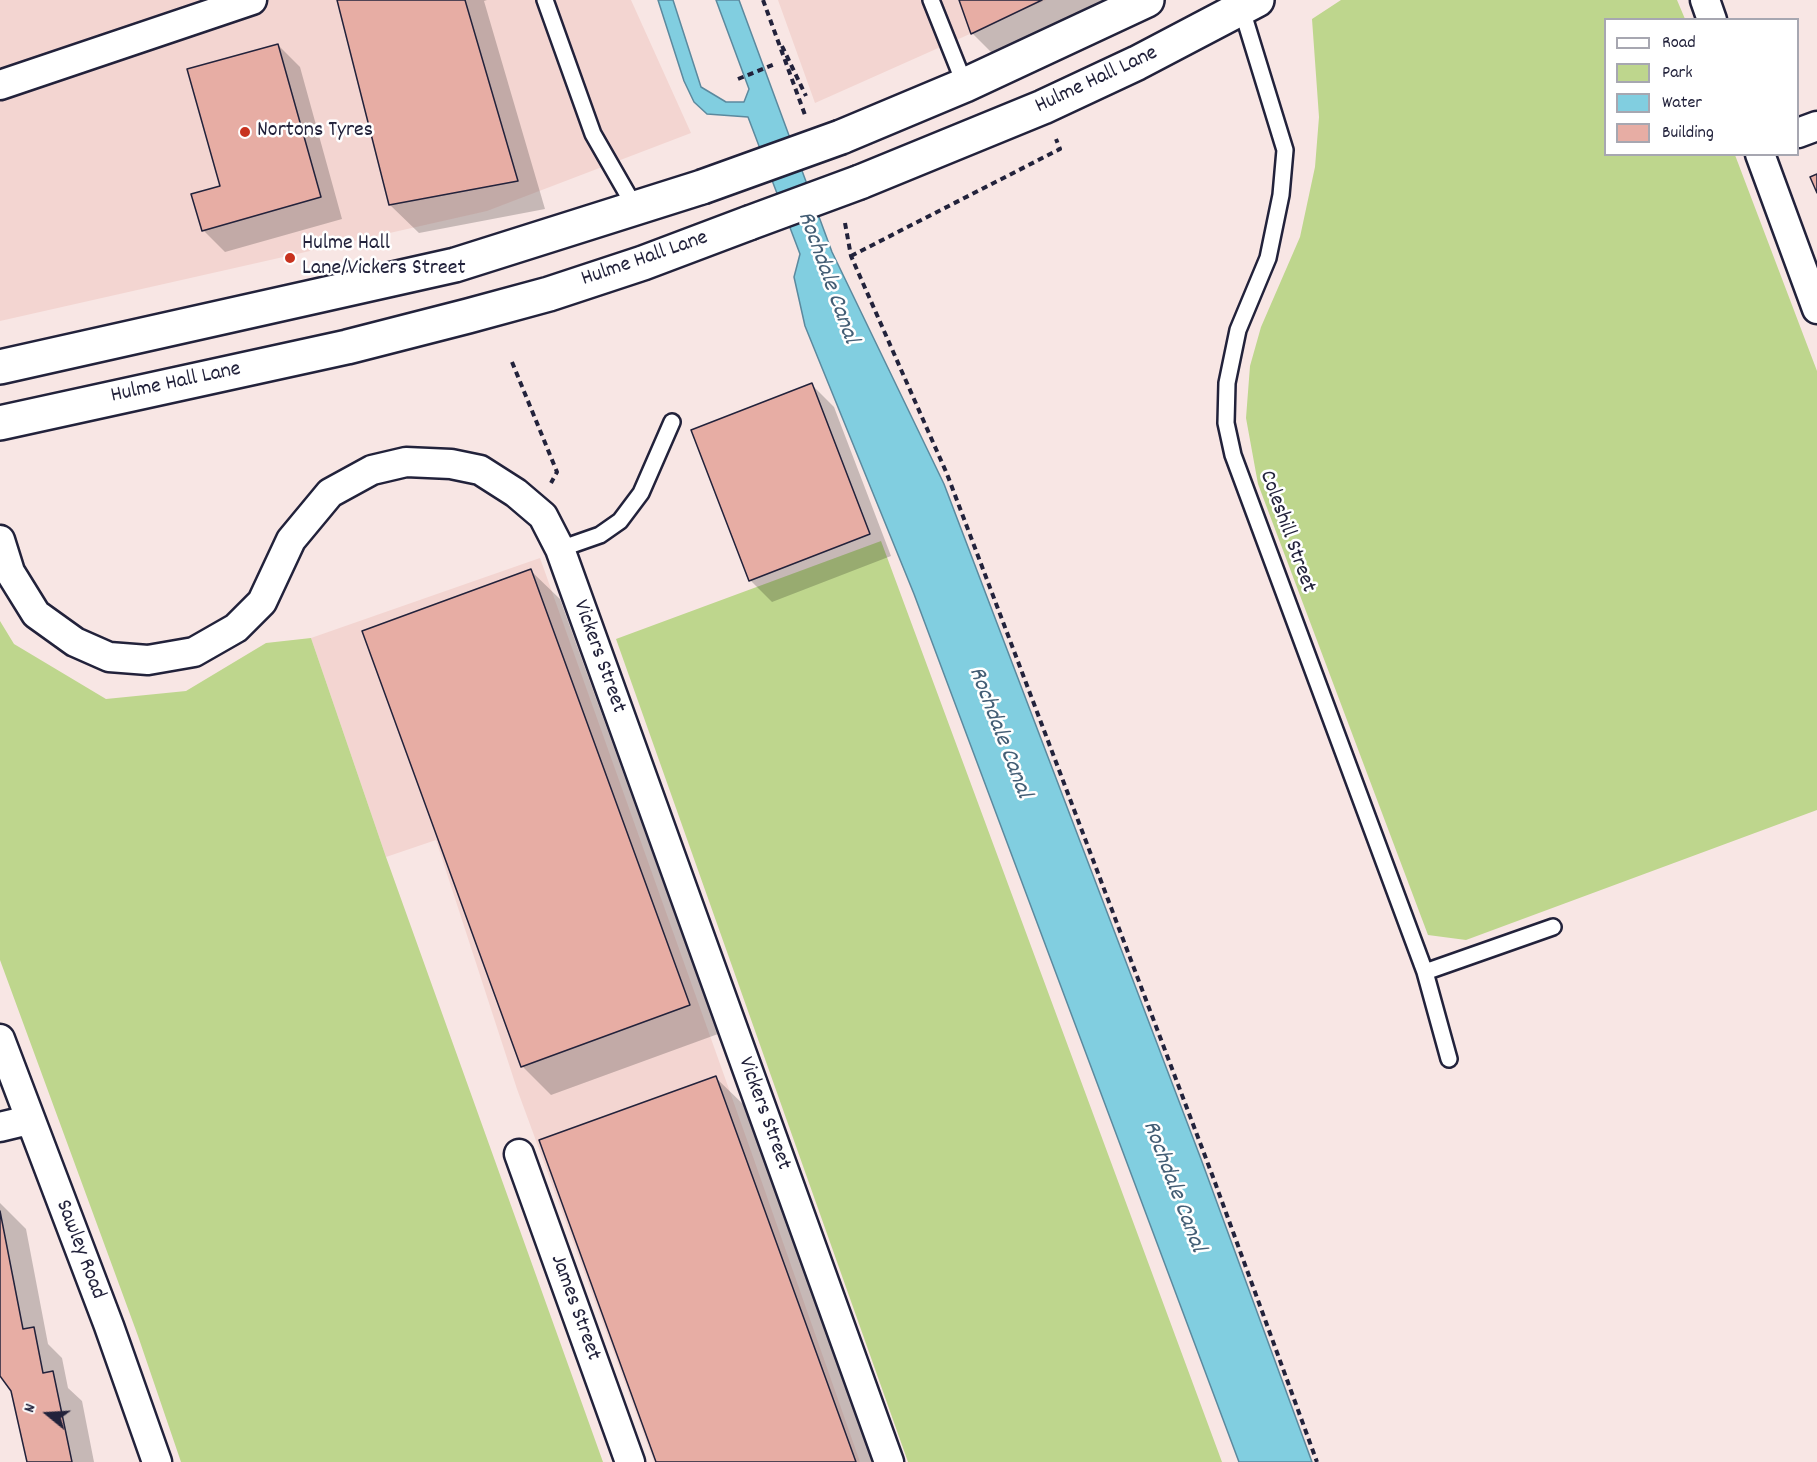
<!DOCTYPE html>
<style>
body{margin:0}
#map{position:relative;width:1817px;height:1462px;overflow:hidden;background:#f8e6e4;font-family:Dekko,sans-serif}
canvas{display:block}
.legend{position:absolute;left:1604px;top:18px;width:195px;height:138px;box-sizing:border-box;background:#fff;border:2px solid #a7a7b1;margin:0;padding:8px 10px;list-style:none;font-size:18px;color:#22223b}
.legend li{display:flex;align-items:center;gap:12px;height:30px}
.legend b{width:30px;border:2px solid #a7a7b1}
.north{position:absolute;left:18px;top:1384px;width:60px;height:60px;-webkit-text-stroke:4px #fff;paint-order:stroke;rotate:288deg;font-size:16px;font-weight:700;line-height:24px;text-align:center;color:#22223b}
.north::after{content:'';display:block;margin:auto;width:21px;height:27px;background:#22223b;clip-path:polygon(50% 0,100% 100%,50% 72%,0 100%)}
</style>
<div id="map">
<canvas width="1817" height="1462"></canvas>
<ul class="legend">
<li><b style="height:8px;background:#fff"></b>Road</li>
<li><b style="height:16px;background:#bed68d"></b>Park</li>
<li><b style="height:16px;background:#81cee0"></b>Water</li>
<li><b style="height:16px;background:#e7ada4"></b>Building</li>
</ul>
<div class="north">N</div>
</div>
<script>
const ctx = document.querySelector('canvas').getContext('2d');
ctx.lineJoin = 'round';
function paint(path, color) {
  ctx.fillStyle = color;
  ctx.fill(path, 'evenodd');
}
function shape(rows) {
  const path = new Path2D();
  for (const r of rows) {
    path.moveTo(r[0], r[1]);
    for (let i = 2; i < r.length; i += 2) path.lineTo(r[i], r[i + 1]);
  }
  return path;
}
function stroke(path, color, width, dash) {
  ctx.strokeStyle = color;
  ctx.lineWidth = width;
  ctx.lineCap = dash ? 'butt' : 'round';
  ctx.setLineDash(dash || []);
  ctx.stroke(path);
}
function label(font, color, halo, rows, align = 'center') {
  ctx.font = font + ' Dekko,sans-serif';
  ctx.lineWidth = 5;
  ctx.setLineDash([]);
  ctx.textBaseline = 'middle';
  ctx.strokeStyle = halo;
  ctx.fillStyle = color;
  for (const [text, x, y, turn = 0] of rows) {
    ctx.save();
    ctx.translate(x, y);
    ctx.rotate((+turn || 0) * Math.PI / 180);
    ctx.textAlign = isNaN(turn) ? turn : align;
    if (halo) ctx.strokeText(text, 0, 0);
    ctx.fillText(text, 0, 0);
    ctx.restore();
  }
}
paint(shape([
 [0,0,631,0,691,133,487,211,0,321],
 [778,0,1046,0,815,103],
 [540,558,751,1151,860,1462,654,1462,517,1089,436,840,386,857,311,638]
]), '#f3d5d1');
paint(shape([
 [1341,0,1677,0,1685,19,1606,20,1606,154,1735,155,1817,371,1817,810,1466,940,1428,935,1258,484,1246,418,1250,366,1261,327,1300,237,1315,167,1319,117,1312,19],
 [881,541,1222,1462,908,1462,616,639],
 [0,621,14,644,106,699,186,691,266,643,311,638,386,857,603,1462,181,1462,138,1336,0,960]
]), '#bed68d');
const water = shape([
 [658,0,673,0,701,87,726,102,744,102,749,89,716,0,739,0,832,252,944,484,1201,1159,1312,1462,1239,1462,914,594,805,326,794,277,800,254,748,117,707,114,694,102,684,81,658,0]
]);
paint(water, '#81cee0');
stroke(water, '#5b899e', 1.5);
paint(shape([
 [339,0,487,0,484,1,545,209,419,233,390,205],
 [961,0,1128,0,1001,62,973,34],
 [278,45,300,67,342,219,225,252,203,230],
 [812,385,834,407,891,556,772,602,750,580],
 [531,571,560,599,718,1034,551,1095,522,1066],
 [716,1078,745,1106,874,1462,658,1462],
 [0,1203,26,1229,48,1344,62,1358,68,1388,82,1401,94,1462,29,1462,13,1391,0,1367]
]), '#0003');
const building = shape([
 [337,0,465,0,518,181,389,205,337,0],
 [959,0,1042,0,971,34,959,0],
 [278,44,321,197,202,231,191,194,220,186,187,69,278,44],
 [1817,174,1817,193,1810,177,1817,174],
 [812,383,870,534,749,581,691,430,812,383],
 [531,569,690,1005,521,1067,362,631,531,569],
 [716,1076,856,1462,656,1462,539,1140,716,1076],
 [0,1211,23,1329,34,1327,43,1373,53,1371,72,1462,27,1462,11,1391,0,1376,0,1211]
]);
paint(building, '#e7ada4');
stroke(building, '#22223b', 1.5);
const service = shape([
 [545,0,593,134,636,209],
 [931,0,965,85],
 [1242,10,1285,150,1281,195,1268,258,1238,330,1227,383,1226,423,1233,455,1425,972,1449,1059],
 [560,549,600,535,620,521,641,493,672,422],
 [1425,972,1553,927]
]);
const minor = shape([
 [1705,0,1712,20],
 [0,85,252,0],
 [1798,133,1817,126],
 [1760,154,1817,309],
 [0,540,10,572,36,614,75,642,109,657,148,660,194,652,236,628,262,602,291,540,330,493,372,470,406,462,451,464,480,470,516,493,543,516,560,549,889,1462],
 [0,1039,109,1326,157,1462],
 [0,1127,29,1120],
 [519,1154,630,1462]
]);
const trunk = shape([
 [841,137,965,85,1147,0],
 [860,182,1043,107,1137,63,1257,0],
 [0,367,455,265,702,187],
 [0,423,347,347,468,316,549,294,643,263,749,223]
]);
stroke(service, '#22223b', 20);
stroke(minor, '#22223b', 33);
stroke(trunk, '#22223b', 38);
stroke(shape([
 [763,0,805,115],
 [782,46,806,96],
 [738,79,775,64],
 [845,223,851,256,947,474,1213,1177,1317,1462],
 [851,256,1060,149,1056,139],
 [512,362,557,472,551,483]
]), '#22223b', 4, [6, 4.5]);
stroke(service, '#fff', 15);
stroke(minor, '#fff', 28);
stroke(trunk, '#fff', 33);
const trunkBridge = shape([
 [702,187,841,137],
 [749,223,860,182]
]);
stroke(trunkBridge, '#22223b', 38, []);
stroke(trunkBridge, '#fff', 33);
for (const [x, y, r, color] of [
 [245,132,6,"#c8321e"],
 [290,258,6,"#c8321e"]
]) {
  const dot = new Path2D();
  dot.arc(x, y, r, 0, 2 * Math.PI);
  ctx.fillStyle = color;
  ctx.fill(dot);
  stroke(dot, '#fff', 2);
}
label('22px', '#22223b', '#fff', [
 ["Hulme Hall Lane",1097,81,-25],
 ["Hulme Hall Lane",645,260,-19],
 ["Hulme Hall Lane",176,384,-12],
 ["Coleshill Street",1286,532,70],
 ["Vickers Street",598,657,70],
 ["Vickers Street",763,1114,70],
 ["Sawley Road",79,1250,69],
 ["James Street",574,1308,70]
]);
label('22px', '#22223b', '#fff', [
 ["Nortons Tyres",257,132],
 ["Hulme Hall",302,245],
 ["Lane/Vickers Street",302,270]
], 'left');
label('italic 24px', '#435e75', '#fff', [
 ["Rochdale Canal",826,278,70],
 ["Rochdale Canal",998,733,69],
 ["Rochdale Canal",1172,1187,69]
]);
</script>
